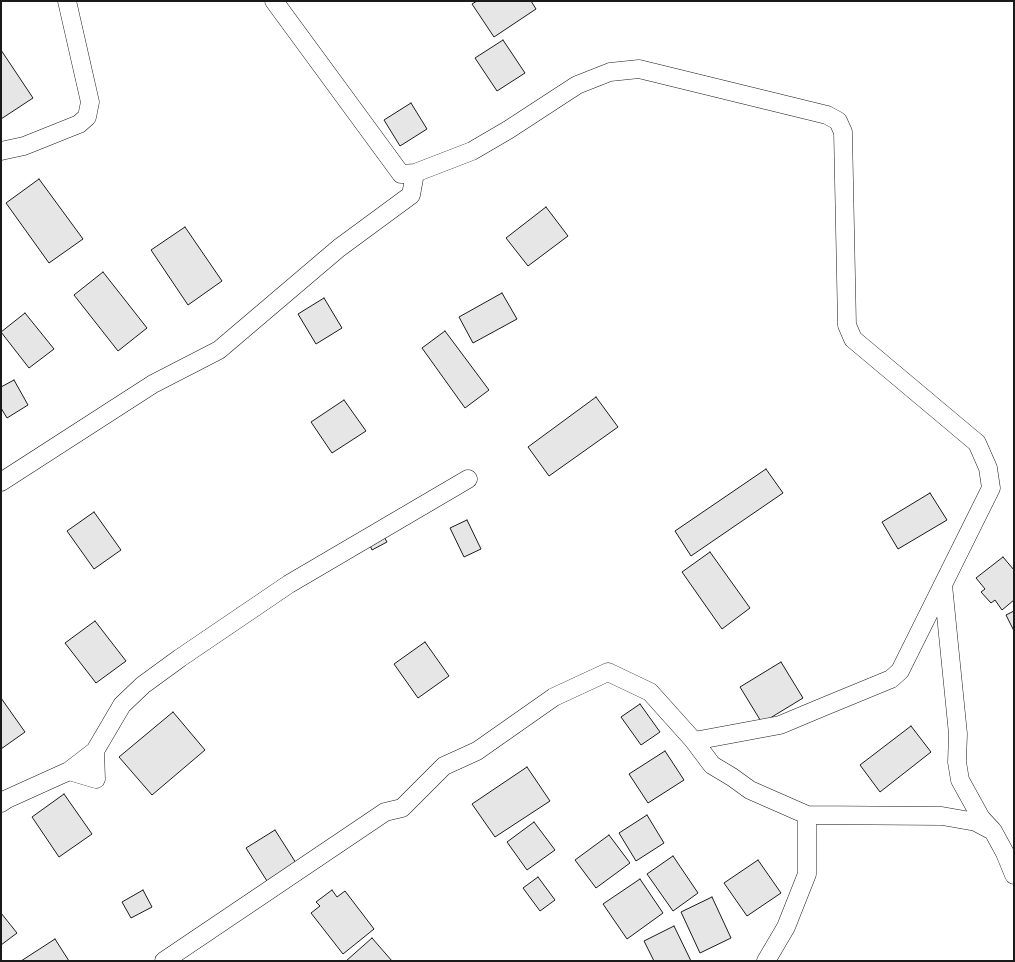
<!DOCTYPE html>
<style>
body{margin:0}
#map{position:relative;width:1015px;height:962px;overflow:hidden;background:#fff;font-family:"Roboto Serif",serif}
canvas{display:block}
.frame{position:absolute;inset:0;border:2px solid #1a1a1a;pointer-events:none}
</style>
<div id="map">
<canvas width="1015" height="962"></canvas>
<div class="frame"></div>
</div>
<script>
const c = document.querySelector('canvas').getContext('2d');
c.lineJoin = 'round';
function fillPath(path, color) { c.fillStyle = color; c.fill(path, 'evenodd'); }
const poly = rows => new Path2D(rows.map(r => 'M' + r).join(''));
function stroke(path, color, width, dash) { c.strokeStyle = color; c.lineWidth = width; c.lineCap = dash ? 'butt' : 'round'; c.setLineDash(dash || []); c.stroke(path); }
const building = poly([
 [477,1,531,1,536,9,494,37,472,4,477,1],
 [503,40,525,73,497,91,475,58,503,40],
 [1,50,33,98,1,119,1,50],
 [411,103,427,129,400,146,384,120,411,103],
 [39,179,83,239,49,263,6,203,39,179],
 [546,207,568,236,528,266,506,238,546,207],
 [185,227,222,281,188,305,151,250,185,227],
 [103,272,147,328,118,351,74,295,103,272],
 [502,293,517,319,473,343,459,317,502,293],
 [324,298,342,328,316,344,298,314,324,298],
 [25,313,54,349,29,368,1,332,25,313],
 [445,331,489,390,465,408,422,348,445,331],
 [14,380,28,405,7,418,1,408,1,387,14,380],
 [596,397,618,427,549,476,528,447,596,397],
 [344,400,366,431,332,453,311,422,344,400],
 [766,469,783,493,691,556,675,531,766,469],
 [930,493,947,520,898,549,882,522,930,493],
 [94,512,121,550,94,569,67,531,94,512],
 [467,520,481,549,464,557,450,528,467,520],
 [382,533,387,542,372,550,368,541,382,533],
 [710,552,750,608,722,629,682,572,710,552],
 [1003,557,1014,570,1014,600,1002,610,995,600,991,603,981,592,985,589,976,578,1003,557],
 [1014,611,1014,631,1006,615,1014,611],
 [95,621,126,661,96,683,65,643,95,621],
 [425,642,449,676,418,698,394,664,425,642],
 [781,662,803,698,762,723,740,687,781,662],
 [1,698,25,732,1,749,1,698],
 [640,704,660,732,641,745,621,717,640,704],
 [173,712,205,750,152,795,119,757,173,712],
 [911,726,931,752,880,792,860,765,911,726],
 [665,751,684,780,648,803,629,774,665,751],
 [527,767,550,801,495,837,472,804,527,767],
 [64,794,92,834,59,857,32,817,64,794],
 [647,815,664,843,636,861,619,833,647,815],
 [534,822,555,850,527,870,507,842,534,822],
 [275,830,296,863,267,881,246,848,275,830],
 [609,835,630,863,596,888,575,860,609,835],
 [673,856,698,893,673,911,647,874,673,856],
 [758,860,781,893,747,916,724,883,758,860],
 [538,877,555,900,540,911,523,888,538,877],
 [640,879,663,913,627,939,603,904,640,879],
 [143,890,152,907,131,918,122,902,143,890],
 [332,890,337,897,345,891,374,929,343,954,311,913,320,906,316,902,332,890],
 [712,897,731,938,700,953,681,912,712,897],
 [1,913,17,933,1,945,1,913],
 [674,926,691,961,654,961,644,941,674,926],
 [372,938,392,961,346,961,372,938],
 [55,939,69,961,21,961,55,939]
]);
const minor = poly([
 [274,1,401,174,415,173,472,151,508,130,577,85,610,72,639,69,827,115,838,121,843,132,847,325,853,339,977,443,988,468,991,488,900,671,891,679,823,707,780,725,694,741],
 [1,151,24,146,79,124,87,117,90,102,67,1],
 [1,482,153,384,219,350,339,248,411,195,415,173],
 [943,585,958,734,957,762,960,780,981,818,993,831],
 [69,771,96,779,95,751],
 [1,803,7,799,69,771,95,751,122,705,143,685,180,658,289,584,468,479],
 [807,815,942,816,976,822,993,831,1005,853,1014,875],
 [164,961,385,812,402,808,444,766,477,751,554,697,608,672,650,692,694,741,712,765,732,777,750,790,807,815,807,874,786,927,766,961]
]);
fillPath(building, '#e6e6e6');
stroke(building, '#1a1a1a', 1);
stroke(minor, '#1a1a1a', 19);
stroke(minor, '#fff', 18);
</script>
